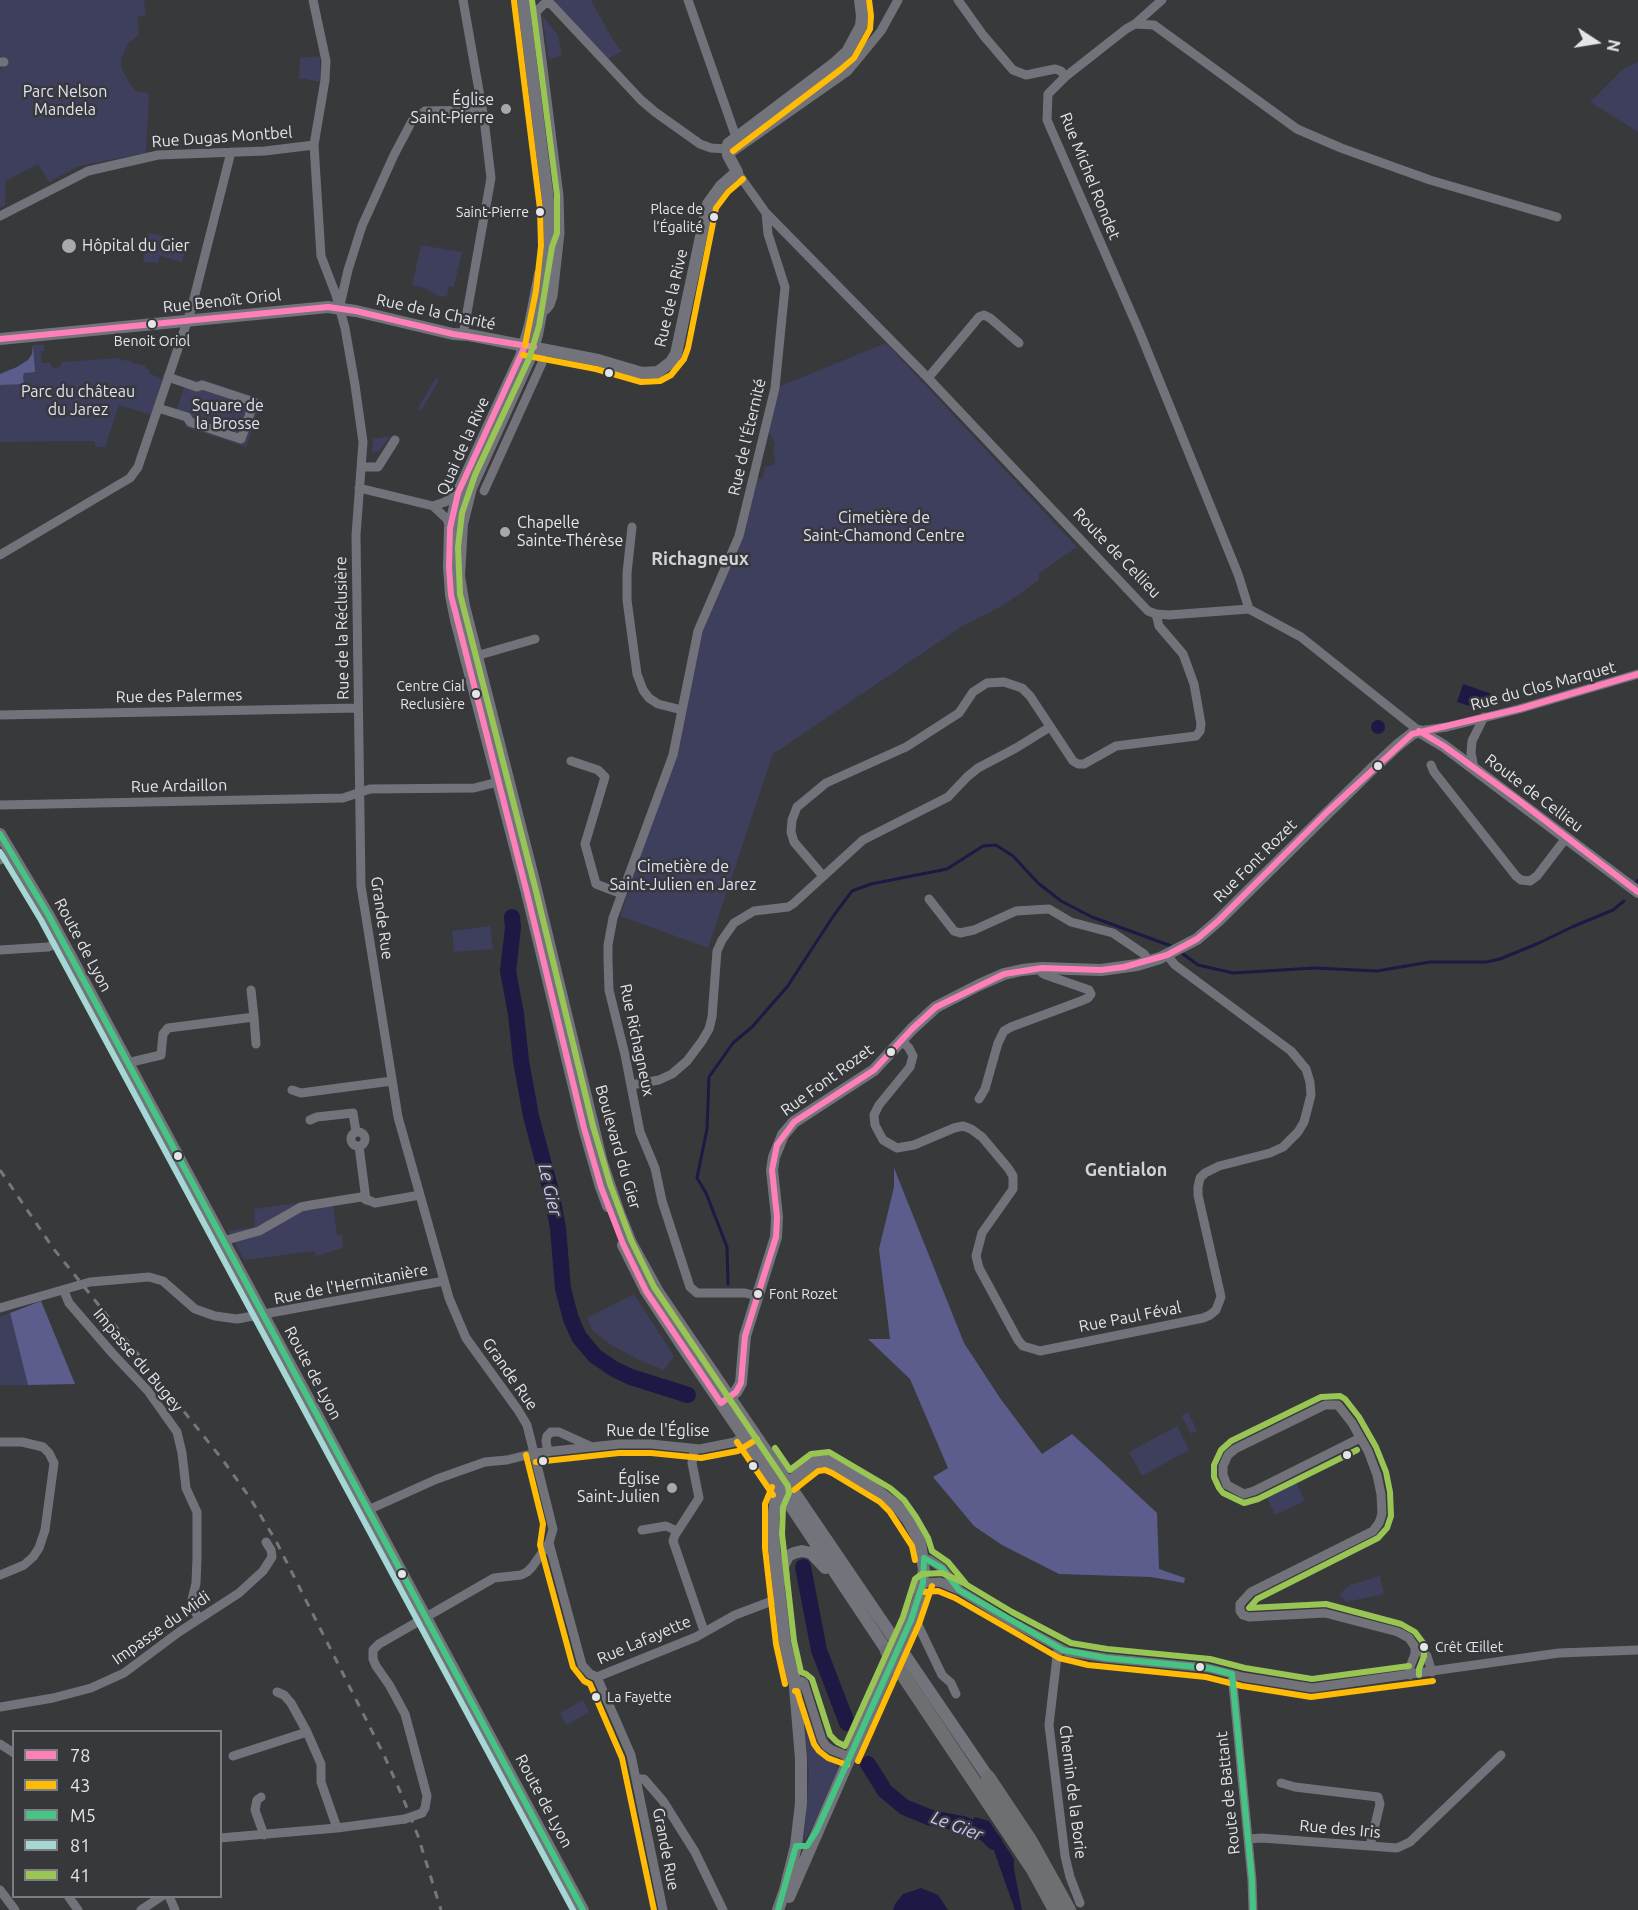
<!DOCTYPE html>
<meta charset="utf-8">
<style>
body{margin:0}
#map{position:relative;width:1638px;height:1910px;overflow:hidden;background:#38393a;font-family:Ubuntu,sans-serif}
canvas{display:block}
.legend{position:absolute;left:12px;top:1730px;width:210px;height:168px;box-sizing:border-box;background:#37383b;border:2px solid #7c7d80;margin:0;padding:8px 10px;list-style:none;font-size:18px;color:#e4e5e7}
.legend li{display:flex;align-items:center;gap:12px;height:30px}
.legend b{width:30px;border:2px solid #7c7d80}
.north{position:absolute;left:1566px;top:12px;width:60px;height:60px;-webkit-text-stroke:4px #37383b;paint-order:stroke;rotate:102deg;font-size:16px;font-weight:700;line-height:24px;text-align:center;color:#e4e5e7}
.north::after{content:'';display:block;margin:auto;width:21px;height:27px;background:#e4e5e7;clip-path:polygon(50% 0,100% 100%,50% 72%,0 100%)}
</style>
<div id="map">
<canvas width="1638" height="1910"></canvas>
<ul class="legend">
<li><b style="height:8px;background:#ff80b9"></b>78</li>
<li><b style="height:8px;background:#ffbb06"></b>43</li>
<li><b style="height:8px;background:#46c484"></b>M5</li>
<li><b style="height:8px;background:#a5d7d5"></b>81</li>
<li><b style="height:8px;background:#99c555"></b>41</li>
</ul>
<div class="north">N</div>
</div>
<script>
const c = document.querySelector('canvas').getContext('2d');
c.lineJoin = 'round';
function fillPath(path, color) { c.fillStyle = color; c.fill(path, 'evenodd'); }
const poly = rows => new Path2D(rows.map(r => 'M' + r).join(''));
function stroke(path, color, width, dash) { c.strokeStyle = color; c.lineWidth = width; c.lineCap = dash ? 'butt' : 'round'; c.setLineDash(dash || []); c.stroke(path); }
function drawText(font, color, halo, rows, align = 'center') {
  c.font = font + ' Ubuntu,sans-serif'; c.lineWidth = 5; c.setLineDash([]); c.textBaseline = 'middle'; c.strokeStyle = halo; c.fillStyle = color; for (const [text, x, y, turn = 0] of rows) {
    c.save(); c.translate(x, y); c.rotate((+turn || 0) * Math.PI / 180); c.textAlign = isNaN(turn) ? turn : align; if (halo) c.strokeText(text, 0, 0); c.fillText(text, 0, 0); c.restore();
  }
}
const green = poly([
 [0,0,144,0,146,15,138,17,139,34,127,45,121,60,122,69,130,84,136,91,149,93,146,153,79,166,49,182,38,164,6,181,5,205,0,208,0,70,2,66,0,54],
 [546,0,591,0,613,40,622,51,608,59],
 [542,15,558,35,562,55,549,60],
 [320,56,321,82,299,78,300,58],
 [1638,62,1638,132,1590,102,1622,70],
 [148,233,188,241,182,262,160,256,158,263,143,262],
 [421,245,462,252,454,287,449,286,447,296,440,297,425,288,412,285],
 [886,343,1077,547,1039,573,1039,580,1004,605,964,625,773,754,708,948,620,916,677,751,694,653,743,536,756,478,762,479,765,467,775,464,773,451,775,443,768,431,780,386],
 [33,345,44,345,45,351,41,351,42,363,50,363,53,368,59,367,62,362,120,358,122,360,132,361,132,363,146,366,145,368,149,369,149,373,162,379,151,415,119,405,105,447,96,447,94,441,0,442,0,374,17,367,28,360,32,354],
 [187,378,199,382,201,379,262,399,246,447,185,427,186,423,174,418],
 [436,378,439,380,422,410,418,408],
 [390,436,380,450,372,453,373,439],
 [490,926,493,949,454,952,452,931],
 [332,1198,337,1235,342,1235,343,1248,316,1256,314,1251,244,1260,228,1231,255,1227,254,1209],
 [634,1294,674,1356,664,1370,639,1360,611,1345,592,1330,587,1318],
 [10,1313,28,1385,0,1385,0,1316],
 [1188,1412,1197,1431,1191,1434,1181,1416],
 [1177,1426,1189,1450,1142,1476,1129,1452],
 [1296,1482,1305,1501,1275,1515,1266,1496],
 [1380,1576,1384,1594,1346,1602,1339,1594,1350,1585],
 [802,1697,819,1745,835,1760,838,1770,806,1840,804,1838,809,1775],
 [583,1700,589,1712,566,1725,560,1713]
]);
const forest = poly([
 [33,345,35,372,24,373,23,377,24,384,0,385,0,374,17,367,28,360,32,354],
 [894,1168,964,1343,1000,1398,1042,1454,1072,1434,1157,1513,1159,1569,1185,1578,1184,1583,1151,1577,1059,1574,1002,1545,974,1526,933,1477,948,1468,910,1379,868,1339,890,1339,879,1249,894,1187],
 [41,1301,75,1384,28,1385,10,1313]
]);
const water = poly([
 [1463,684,1495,695,1493,705,1473,707,1457,702],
 '1371 727a7 7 0 1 1 14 0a7 7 0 1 1-14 0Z',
 [975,1817,989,1821,1014,1859,1014,1869,1022,1910,1015,1910,992,1845,986,1837,969,1825],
 [921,1888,938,1895,948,1910,893,1910,895,1904,903,1894]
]);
const stream = poly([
 [1637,882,1638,880],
 [1179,951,1198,965,1233,973,1314,968,1377,971,1430,962,1486,962,1500,959,1539,943,1572,927,1613,910,1624,901],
 [728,1284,727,1247,706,1193,697,1178,707,1129,709,1077,733,1043,752,1027,787,987,834,915,852,891,871,884,947,869,983,846,996,845,1013,856,1038,883,1061,901,1092,917,1174,947]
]);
const river = poly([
 [512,917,513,928,508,971,516,1014,521,1061,531,1116,551,1191,558,1228,563,1289,571,1319,579,1337,595,1356,614,1369,631,1377,688,1395],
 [803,1567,819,1650,847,1723],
 [868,1764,885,1791,904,1807,931,1818,963,1824,986,1834,994,1842]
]);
const minor = poly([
 [313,0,326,61,325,80,314,145,321,256,336,295,345,328,355,385,363,442,356,535,361,886,398,1117,449,1298,466,1338,518,1410,527,1425,553,1529,549,1543,532,1567,527,1572,521,1575,494,1578,379,1644,373,1650,373,1659,376,1666,390,1686,405,1714,427,1796,425,1808,422,1813],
 [688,0,736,137],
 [958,0,983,35,1013,70,1026,75,1055,69,1061,71,1065,77],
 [523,1,536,12,559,196,560,233,553,296,550,305,546,310,543,310],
 [536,12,545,3,551,4,641,100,655,112,700,144,711,148,727,149],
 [1135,24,1162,0],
 [0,62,4,62],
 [728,155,848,71,881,31,898,0],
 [737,172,766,213,928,378,1148,611,1156,614,1169,615,1249,609,1301,637,1419,731,1447,727,1519,709,1638,674],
 [0,216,88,171,158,155,265,151,314,145],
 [340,305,348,270,362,226,394,155,412,121,425,111,482,110],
 [463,335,491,178,484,119,463,0],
 [928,378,979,317,984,315,990,318,1019,343],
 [158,408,187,417,190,422,241,439,254,402,202,385,197,387,168,377],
 [362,467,378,467,395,440],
 [359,488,433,506,447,519,450,528],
 [484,491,542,363,541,349],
 [433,506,445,502,458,493],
 [632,527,627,573,627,600,637,674,643,690,649,698,658,704,682,710],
 [0,555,130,478,138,467,191,310,231,152],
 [1249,609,1238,574,1140,333,1047,120,1048,94,1065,77,1126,29,1135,24,1154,25,1297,129,1341,148,1430,180,1557,217],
 [476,656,535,639],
 [0,715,358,708],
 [571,761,598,770,605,777,585,844,596,884,622,894],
 [1431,765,1434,772,1516,876,1521,880,1530,881,1537,876,1566,838],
 [1474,768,1471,753,1472,741,1484,717],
 [0,805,343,798,370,789,474,788,502,781],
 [0,860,11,853],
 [823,876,794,842,791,832,792,820,797,807,826,783,906,747,959,713,973,692,987,683,1004,682,1022,688,1030,696,1073,761,1078,764,1084,764,1116,746,1196,736,1200,731,1201,724,1194,684,1183,654,1159,626,1156,614],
 [929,899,954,931,960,933,974,930,1016,911,1049,909,1071,922,1113,933,1144,954,1149,961],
 [0,950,48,947,62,941],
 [251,990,254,1017],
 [902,1041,909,1048,913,1056,910,1067,879,1105,874,1115,875,1125,883,1140,897,1148,914,1145,954,1128,963,1126,971,1129,982,1137,1008,1168,1013,1176,1013,1189,982,1233,976,1256,979,1268,1018,1340,1023,1346,1040,1351,1203,1318,1210,1315,1216,1310,1221,1297,1198,1195,1198,1187,1200,1178,1205,1173,1219,1166,1270,1153,1283,1147,1298,1132,1304,1122,1311,1095,1310,1082,1306,1069,1291,1051,1175,965,1167,955],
 [127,1063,161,1055,163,1034,168,1028,254,1017,256,1044],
 [631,1085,659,1080,672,1074,687,1061,702,1041,709,1029,712,1017,717,951,722,940,734,923,754,911,788,907,793,904,863,840,948,797,967,777,978,768,1016,748,1050,727],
 [292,1090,301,1093,392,1081],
 [979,1099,985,1089,998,1043,1004,1031,1011,1027,1081,1001,1088,998,1091,994,1089,990,1046,975,1042,973,1042,968],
 [310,1120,317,1117,353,1113,356,1132],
 '351 1139a7 7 0 1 1 14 0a7 7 0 1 1-14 0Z',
 [359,1146,366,1200],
 [223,1241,259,1231,301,1207,311,1205,361,1197,375,1203,420,1195],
 [64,1291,69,1303,113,1354,148,1391,177,1432,182,1453,186,1488,197,1512,197,1558,196,1583,191,1604,199,1619],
 [757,1296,745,1293,697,1293,690,1287,662,1201,655,1168,640,1132,625,1055,609,990,608,960,608,945,613,918,673,755,698,631,739,536,775,388,785,287,768,234,766,213],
 [0,1308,90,1282,149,1277,163,1281,195,1309,215,1316,237,1319,444,1281],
 [1360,1438,1254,1491,1244,1494,1227,1485,1223,1475,1223,1466,1228,1455,1235,1449,1325,1405,1338,1405,1352,1423,1368,1451,1377,1475,1381,1494,1382,1514,1379,1523,1373,1531,1251,1592,1240,1604,1240,1611,1243,1615,1249,1617,1325,1613,1398,1632,1409,1638,1415,1647,1415,1654,1410,1667,1410,1675],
 [0,1442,22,1442,43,1447,49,1453,54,1463,45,1530,39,1548,33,1557,24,1565,0,1575],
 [694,1450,692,1463,699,1498,675,1535,673,1541,704,1631],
 [548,1452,546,1441,547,1436,551,1432,559,1432,590,1446],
 [368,1510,437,1479,485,1462,507,1460,535,1453,619,1444,651,1444,700,1449,735,1442,747,1434],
 [642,1530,666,1526,677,1531],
 [549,1543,582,1665,590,1674,597,1677,631,1755,663,1910],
 [924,1558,930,1560,942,1568,958,1588],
 [923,1583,940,1582,959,1590,1008,1620,1068,1652,1106,1658,1208,1668,1243,1677,1312,1688,1559,1653,1638,1650],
 [911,1620,918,1625,942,1675,951,1683,956,1694],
 [1058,1648,1049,1725,1065,1856,1070,1877,1080,1903],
 [1415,1652,1422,1652,1427,1656,1432,1672],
 [1232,1674,1252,1880,1253,1910],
 [597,1677,696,1637,735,1615,780,1598],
 [794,1682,801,1681,804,1683,822,1740,826,1746,832,1750,850,1757],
 [277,1692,284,1695,291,1703,307,1732,321,1764,321,1782,337,1828],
 [0,1707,53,1698,91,1688,124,1673,179,1632,239,1593,263,1571,272,1557,271,1550,266,1542],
 [0,1744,14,1753],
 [233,1756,307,1732],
 [636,1779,644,1779,663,1801,695,1852,723,1910],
 [1281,1783,1295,1787,1378,1797,1380,1804,1370,1846],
 [261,1797,257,1800,255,1810,264,1835],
 [220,1838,337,1828,405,1819],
 [1248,1839,1262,1838,1397,1848,1410,1842,1501,1755],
 [0,1890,15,1910],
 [68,1896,78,1910],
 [169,1896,175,1910],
 [141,1910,162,1896]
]);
const major = poly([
 [523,0,549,208,550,246,545,292,537,335,529,360,471,488,462,524,459,576,464,606,532,873,602,1163,619,1213,631,1243,658,1292,988,1777],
 [540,274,530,325,521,356,458,493,450,528,449,567,451,595,456,620,527,893,584,1128,601,1187,608,1206],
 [0,339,328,307,356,311,453,334,469,335,598,360,642,373,658,372,671,362,676,354,708,204,721,186,737,172,728,155,728,144,835,63,847,52,861,26,862,16,860,0],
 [0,834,49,916,583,1910],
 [623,1245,646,1291,682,1346,780,1490,887,1651],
 [724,1401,736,1392,741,1383,745,1336,776,1237,777,1217,772,1170,774,1157,783,1135,794,1122,874,1070,912,1029,936,1007,979,985,1004,974,1022,970,1042,968,1101,970,1137,965,1160,958,1197,939,1218,921,1371,770,1398,745,1412,734,1419,731,1444,746,1638,892],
 [784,1580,783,1566,788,1556,794,1553,802,1551,811,1553,825,1568],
 [794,1682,785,1643,774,1547,773,1519,776,1498,780,1490,815,1462,827,1461,871,1486,897,1506,909,1522,920,1542,924,1570,919,1598,910,1623],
 [789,1897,886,1675],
 [778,1910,785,1890,796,1846,801,1803,801,1759,794,1675]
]);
const highway = poly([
 [887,1651,1032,1868,1055,1910],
 [988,1777,1030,1840,1069,1910]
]);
const rail = poly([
 [0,1170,53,1248,222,1459,250,1498,276,1541,384,1755,403,1798,418,1836,441,1910]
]);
const minorBridge = poly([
 [405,1819,422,1813]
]);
const majorBridge = poly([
 [886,1675,910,1623]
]);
const bus1 = poly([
 [0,339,328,307,356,311,453,334,534,347],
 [525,346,458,493,450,528,449,567,451,595,527,893,584,1128,601,1187,623,1244,646,1291,721,1403],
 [1419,731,1444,746,1517,799,1638,892],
 [721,1403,736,1392,741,1383,745,1336,776,1237,777,1217,772,1170,777,1145,794,1122,874,1070,912,1029,936,1007,1004,974,1042,968,1101,970,1124,967,1167,955,1197,939,1218,921,1328,811,1412,734,1519,709,1638,674]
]);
const bus2 = poly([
 [514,1,540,209,541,246,536,291,525,345],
 [733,151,840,70,854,58,870,29,871,16,869,0],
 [523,355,596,369,641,382,660,381,671,375,684,359,688,348,716,208,728,192,743,179],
 [737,1442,773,1495],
 [526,1455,543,1524,540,1545,573,1667,584,1681,590,1684,622,1758,654,1910],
 [536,1462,619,1453,651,1453,701,1458,738,1451,757,1439],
 [772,1487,765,1504,765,1548,776,1644,785,1684],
 [794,1490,818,1471,825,1470,832,1473,880,1502,890,1512,912,1546,915,1560],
 [924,1592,938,1591,955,1598,1059,1658,1088,1665,1206,1677,1242,1686,1311,1697,1433,1681],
 [795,1691,797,1691,814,1744,819,1751,828,1758,847,1765],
 [858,1761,919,1624,932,1586]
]);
const bus3 = poly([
 [0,834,49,916,583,1910],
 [924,1558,942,1568,959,1590,1063,1650,1106,1658,1208,1668,1232,1674],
 [1232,1674,1252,1880,1253,1910],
 [796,1846,807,1846,817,1830,911,1620,923,1583,924,1558],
 [778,1910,796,1846]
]);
const bus4 = poly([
 [0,852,41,920,573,1910]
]);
const bus5 = poly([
 [532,0,557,195,557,233,552,247,539,326,529,359,475,475,462,513,458,547,460,594,536,891,593,1126,610,1184,631,1240,654,1287,788,1486,789,1493,783,1507,782,1534,794,1641,801,1672,806,1674,812,1679,830,1735,837,1742,845,1746,903,1617,915,1579,922,1574,942,1573,962,1582,1012,1612,1071,1643,1107,1649,1210,1659,1245,1668,1312,1679,1409,1666],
 [775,1448,790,1470,811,1454,829,1452,890,1488,904,1500,916,1517,928,1538,932,1551,948,1562,966,1584],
 [1357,1450,1258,1499,1244,1503,1223,1493,1219,1488,1214,1477,1214,1465,1221,1450,1231,1441,1321,1397,1340,1396,1345,1399,1359,1417,1376,1447,1386,1472,1390,1492,1391,1516,1387,1528,1378,1538,1257,1599,1249,1608,1326,1604,1401,1624,1415,1632,1424,1644,1424,1656,1419,1669,1419,1675]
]);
const markers = [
 [506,109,6,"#a8a9aa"],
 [540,212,5,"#e4e5e7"],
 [714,217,5,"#e4e5e7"],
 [69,246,8,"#a8a9aa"],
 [152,324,5,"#e4e5e7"],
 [609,373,5,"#e4e5e7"],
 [505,532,6,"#a8a9aa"],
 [476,694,5,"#e4e5e7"],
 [1378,766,5,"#e4e5e7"],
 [891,1052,5,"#e4e5e7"],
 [178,1156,5,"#e4e5e7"],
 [758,1294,5,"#e4e5e7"],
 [1347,1455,5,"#e4e5e7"],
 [543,1461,5,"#e4e5e7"],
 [753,1466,5,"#e4e5e7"],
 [672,1488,6,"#a8a9aa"],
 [402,1574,5,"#e4e5e7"],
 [1424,1647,5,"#e4e5e7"],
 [1200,1667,5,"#e4e5e7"],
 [596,1697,5,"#e4e5e7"]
];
const busNames = [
 ["Place de",703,209],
 ["l’Égalité",703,227],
 ["Saint-Pierre",529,212],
 ["Benoit Oriol",152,341,"center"],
 ["Centre Cial",465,686],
 ["Reclusière",465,704],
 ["Font Rozet",769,1294,"left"],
 ["Crêt Œillet",1435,1647,"left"],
 ["La Fayette",607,1697,"left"]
];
const parkNames = [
 ["Parc Nelson",65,92],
 ["Mandela",65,110],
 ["Parc du château",78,392],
 ["du Jarez",78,410],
 ["Square de",228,406],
 ["la Brosse",228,424],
 ["Cimetière de",884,518],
 ["Saint-Chamond Centre",884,536],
 ["Cimetière de",683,867],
 ["Saint-Julien en Jarez",683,885]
];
const poiNames = [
 ["Église",494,100],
 ["Saint-Pierre",494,118],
 ["Hôpital du Gier",82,246,"left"],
 ["Chapelle",517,523,"left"],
 ["Sainte-Thérèse",517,541,"left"],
 ["Église",660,1479],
 ["Saint-Julien",660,1497]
];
const streetNames = [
 ["Rue Dugas Montbel",222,137,-4],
 ["Rue Michel Rondet",1090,176,68],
 ["Rue de la Rive",671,298,-77],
 ["Rue Benoît Oriol",222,301,-6],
 ["Rue de la Charité",436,312,12],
 ["Rue de l'Éternité",747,437,-77],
 ["Quai de la Rive",463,446,-66],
 ["Route de Cellieu",1117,553,46],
 ["Rue de la Réclusière",342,628,-91],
 ["Rue du Clos Marquet",1543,686,-15],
 ["Rue des Palermes",179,696,-1],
 ["Rue Ardaillon",179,786,-1],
 ["Route de Cellieu",1534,793,37],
 ["Rue Font Rozet",1255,861,-45],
 ["Grande Rue",382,918,82],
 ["Route de Lyon",83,945,62],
 ["Rue Richagneux",637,1040,78],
 ["Rue Font Rozet",827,1080,-36],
 ["Boulevard du Gier",618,1147,74],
 ["Rue de l'Hermitanière",351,1284,-11],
 ["Rue Paul Féval",1130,1317,-11],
 ["Impasse du Bugey",138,1360,50],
 ["Route de Lyon",313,1373,62],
 ["Grande Rue",510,1374,55],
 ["Rue de l'Église",658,1431],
 ["Impasse du Midi",161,1628,-35],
 ["Rue Lafayette",644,1640,-23],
 ["Chemin de la Borie",1073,1792,83],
 ["Route de Battant",1228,1793,-96],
 ["Route de Lyon",544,1801,62],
 ["Rue des Iris",1340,1829,5],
 ["Grande Rue",666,1849,79]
];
const neighbourhoodNames = [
 ["Richagneux",700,559],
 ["Gentialon",1126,1170]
];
const waterNames = [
 ["Le Gier",550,1190,77],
 ["Le Gier",957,1826,21]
];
fillPath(green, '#3e3e5d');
fillPath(forest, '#5c5d8c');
fillPath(water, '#1e1944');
stroke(stream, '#1e1944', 3);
stroke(river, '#1e1944', 16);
stroke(minor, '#72737a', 9);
stroke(major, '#73747b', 12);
stroke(highway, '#6e6f71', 14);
stroke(rail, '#77777b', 3, [8, 8]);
stroke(minorBridge, '#72737a', 9);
stroke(majorBridge, '#73747b', 12);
stroke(bus1, '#ff80b9', 6);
stroke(bus2, '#ffbb06', 6);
stroke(bus3, '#46c484', 6);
stroke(bus4, '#a5d7d5', 6);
stroke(bus5, '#99c555', 6);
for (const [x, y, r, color] of markers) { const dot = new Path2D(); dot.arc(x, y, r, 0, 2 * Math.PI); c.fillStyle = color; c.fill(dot); stroke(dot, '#37383b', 2); }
drawText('14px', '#e4e5e7', '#37383b', busNames, 'right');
drawText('16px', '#e0e1f2', '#37383b', parkNames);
drawText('16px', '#e4e5e7', '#37383b', poiNames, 'right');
drawText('16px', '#e4e5e7', '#37383b', streetNames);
drawText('bold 18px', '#d2d3d6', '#37383b', neighbourhoodNames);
drawText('italic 18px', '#c7c9fb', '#37383b', waterNames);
</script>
